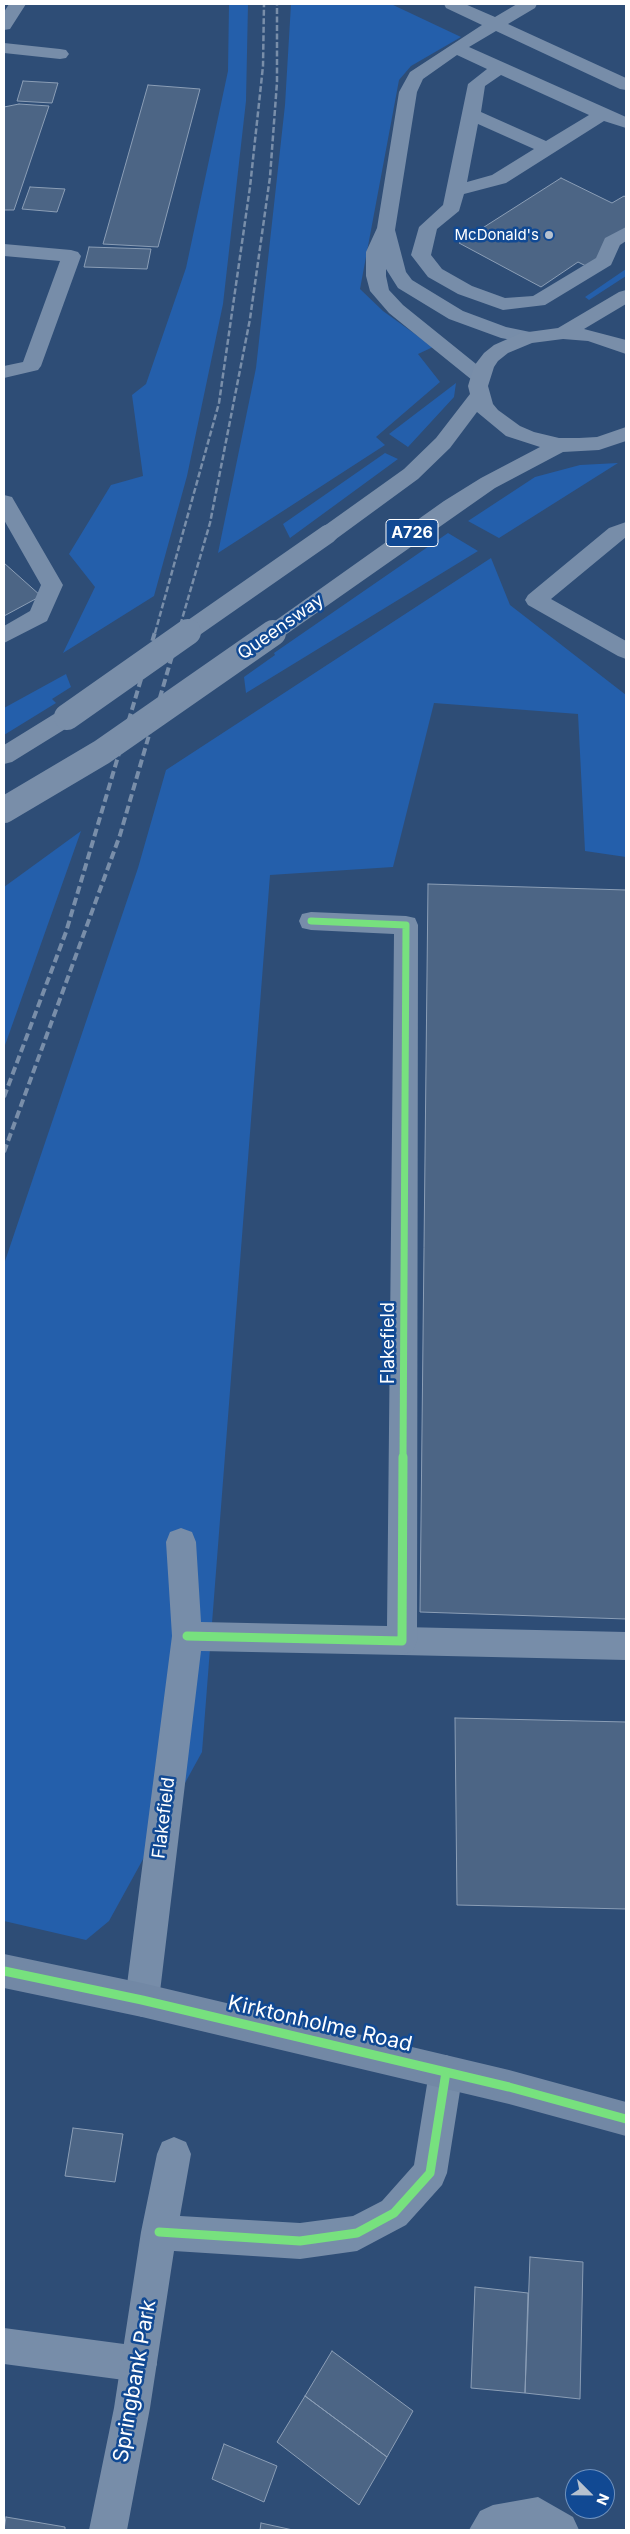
<!DOCTYPE html>
<style>
body{margin:0}
#map{position:relative;width:630px;height:2534px;overflow:hidden;background:#2e4d76;font-family:Inter,sans-serif}
canvas{display:block}
.frame{position:absolute;inset:0;border:5px solid #fff;pointer-events:none}
.north{position:absolute;left:565px;top:2469px;width:50px;height:50px;box-sizing:border-box;background:#114993;border:1px solid #7092be;border-radius:50%;rotate:113deg;font-size:14px;font-weight:700;line-height:20px;text-align:center;color:#fff}
.north::after{content:'';display:block;margin:auto;width:18px;height:22px;background:#b6c1cf;clip-path:polygon(50% 0,100% 100%,50% 72%,0 100%)}
</style>
<div id="map">
<canvas width="630" height="2534"></canvas>
<div class="frame"></div>
<div class="north">N</div>
</div>
<script>
const c = document.querySelector('canvas').getContext('2d');
c.lineJoin = 'round';
function fillPath(path, color) { c.fillStyle = color; c.fill(path, 'evenodd'); }
const poly = rows => new Path2D(rows.map(r => 'M' + r).join(''));
function stroke(path, color, width, dash) { c.strokeStyle = color; c.lineWidth = width; c.lineCap = dash ? 'butt' : 'round'; c.setLineDash(dash || []); c.stroke(path); }
function drawText(font, color, halo, rows, align = 'center') {
  c.font = font + ' Inter,sans-serif'; c.lineWidth = 5; c.setLineDash([]); c.textBaseline = 'middle'; c.strokeStyle = halo; c.fillStyle = color; for (const [text, x, y, turn = 0] of rows) {
    c.save(); c.translate(x, y); c.rotate((+turn || 0) * Math.PI / 180); c.textAlign = isNaN(turn) ? turn : align; if (halo) c.strokeText(text, 0, 0); c.fillText(text, 0, 0); c.restore();
  }
}
const green = poly([
 [229,4,248,4,246,101,223,304,187,476,154,596,63,653,95,587,69,554,111,485,143,476,132,395,146,384,186,268,228,71],
 [291,4,391,4,461,37,411,66,399,80,360,289,383,311,433,347,418,354,440,382,376,437,385,445,218,553,256,368,285,105],
 [626,269,626,276,589,300,585,297],
 [456,383,454,397,408,447,389,434],
 [385,453,398,459,290,538,283,524],
 [618,463,499,538,468,521,535,477,580,465],
 [448,533,478,551,246,693,244,677,275,655,274,653],
 [491,558,510,605,626,695,626,857,585,851,578,714,434,703,393,867,270,875,202,1752,109,1921,86,1940,4,1921,4,1264,138,868,166,770],
 [66,674,71,687,52,699,56,703,4,735,4,708],
 [81,831,4,1048,4,887]
]);
const building = poly([
 [23,81,58,83,52,103,17,101,23,81],
 [148,85,200,89,158,247,103,244,148,85],
 [19,104,49,106,14,210,4,210,4,107,19,104],
 [561,178,612,203,624,196,626,197,626,239,586,266,578,262,541,287,459,243,561,178],
 [30,187,65,189,57,212,22,209,30,187],
 [89,247,151,249,147,269,84,267,89,247],
 [4,563,41,596,4,616,4,563],
 [428,884,626,890,626,1619,420,1612,428,884],
 [455,1718,626,1722,626,1909,457,1905,455,1718],
 [73,2128,123,2134,115,2182,65,2176,73,2128],
 [530,2257,583,2262,580,2399,525,2393,530,2257],
 [475,2287,528,2293,525,2393,471,2388,475,2287],
 [332,2351,413,2411,387,2457,305,2396,332,2351],
 [305,2396,387,2457,359,2505,277,2442,305,2396],
 [224,2444,277,2466,264,2502,212,2479,224,2444],
 [6,2517,65,2527,65,2530,4,2530,6,2517],
 [261,2523,293,2530,260,2530,261,2523]
]);
const lane = poly([
 [444,4,465,4,495,17,517,4,537,4,535,8,508,24,626,78,626,90,620,89,496,31,469,47,626,117,626,128,604,121,506,183,464,194,459,211,437,229,431,255,442,269,472,286,505,298,533,296,596,258,605,238,626,227,626,241,620,245,611,265,545,305,503,310,458,294,428,277,411,255,419,227,443,205,468,84,487,69,457,55,423,79,417,92,395,230,406,272,412,280,463,311,506,327,535,333,538,337,535,341,528,343,501,338,449,319,398,288,386,269,386,276,389,290,403,305,486,372,489,376,486,380,479,382,472,380,389,313,370,291,366,276,366,252,377,228,399,92,410,72,482,25,446,8,444,4],
 [501,75,589,115,546,141,481,112,485,86,501,75],
 [478,124,534,149,492,175,467,182,478,124],
 [4,244,71,250,78,252,81,256,41,366,38,370,4,378,4,366,23,362,60,261,4,256,4,244],
 [4,495,12,497,63,585,47,621,4,643,4,626,30,611,41,585,4,520,4,495],
 [626,522,626,537,551,599,626,641,626,659,618,656,528,605,525,600,528,595,609,528,626,522],
 [402,1627,626,1632,626,1660,402,1655,391,1651,387,1641,391,1631,402,1627],
 [4,2328,139,2346,152,2351,157,2364,152,2377,139,2382,4,2364,4,2328]
]);
const street = poly([
 [9,4,26,4,10,29,4,30,4,12,9,4],
 [4,43,60,49,66,50,69,54,66,58,60,59,4,53,4,43],
 [311,912,406,916,415,918,418,925,417,1641,413,1651,402,1655,201,1651,159,2000,154,2012,142,2017,130,2012,125,2000,172,1636,166,1542,170,1532,181,1528,192,1532,196,1542,201,1622,387,1626,394,934,311,930,302,928,299,921,302,914,311,912],
 [446,2055,458,2060,463,2072,447,2173,442,2185,406,2225,357,2251,300,2259,174,2251,150,2408,127,2530,89,2530,114,2408,141,2232,157,2154,162,2142,174,2137,186,2142,191,2154,180,2216,300,2223,353,2216,382,2201,414,2165,429,2072,434,2060,446,2055],
 [538,2497,573,2517,579,2530,469,2530,480,2511,493,2505,538,2497]
]);
const secondary = poly([
 [4,1954,142,1983,509,2070,626,2102,626,2136,509,2104,142,2017,4,1988,4,1954]
]);
const highway = poly([
 [626,290,626,304,584,329,626,340,626,354,588,341,563,339,532,343,508,353,498,361,494,367,488,386,493,404,498,410,520,426,534,432,559,438,579,438,597,437,626,427,626,441,599,450,563,452,495,488,281,638,273,641,265,638,262,633,265,628,444,501,481,478,540,447,506,436,477,412,450,448,418,479,336,539,328,541,320,539,317,534,320,529,404,469,436,438,470,394,468,386,474,366,484,353,494,345,521,333,558,328,619,292,626,290],
 [67,709,75,711,78,717,75,723,12,762,4,764,4,745,59,711,67,709]
]);
const railFar1 = poly([
 [155,633,219,403,250,187,263,66,264,4],
 [178,633,210,523,250,319,270,177,277,82,277,4]
]);
const rail = poly([
 [4,1097,66,932,155,632],
 [4,1152,120,835,179,632]
]);
const highwayBridgeFar1 = poly([
 [186,633,328,534]
]);
const highwayBridge = poly([
 [67,717,188,632],
 [4,810,102,752,273,633]
]);
const cyclewayFar1 = poly([
 [311,921,406,925,403,1459]
]);
const cycleway = poly([
 [187,1636,402,1641,403,1457],
 [4,1971,142,2000,509,2087,626,2119],
 [159,2232,300,2241,357,2233,394,2213,430,2173,446,2072]
]);
const markers = [
 [549,235,5,"#b6c1cf"]
];
const farPoinames = [
 ["McDonald's",539,235]
];
const shields = [
 [412,533,52]
];
const shieldNames = [
 ["A726",412,533]
];
const streetNames = [
 ["Queensway",281,627,-35],
 ["Flakefield",389,1343,-90],
 ["Flakefield",164,1818,-83]
];
const nearStreetnames = [
 ["Kirktonholme Road",320,2024,13],
 ["Springbank Park",135,2381,-80]
];
fillPath(green, '#245fab');
fillPath(building, '#4c6585');
stroke(building, '#8b9eb6', 1);
fillPath(lane, '#778da9');
fillPath(street, '#778da9');
fillPath(secondary, '#7288a5');
fillPath(highway, '#798ea9');
stroke(railFar1, '#798ea9', 2.5, [6, 2.5]);
stroke(rail, '#798ea9', 4, [8, 4]);
stroke(highwayBridgeFar1, '#798ea9', 19);
stroke(highwayBridge, '#798ea9', 26);
stroke(cyclewayFar1, '#77e17e', 7);
stroke(cycleway, '#77e17e', 9);
for (const [x, y, r, color] of markers) { const dot = new Path2D(); dot.arc(x, y, r, 0, 2 * Math.PI); c.fillStyle = color; c.fill(dot); stroke(dot, '#114993', 2); }
drawText('15px', '#fff', '#114993', farPoinames, 'right');
for (const [x, y, w] of shields) { const box = new Path2D(); box.roundRect(x - w / 2, y - 13.5, w, 27, 4); c.fillStyle = '#114993'; c.fill(box); stroke(box, '#fff', 1); }
drawText('bold 16px', '#fff', null, shieldNames);
drawText('18px', '#fff', '#114993', streetNames);
drawText('21px', '#fff', '#114993', nearStreetnames);
</script>
